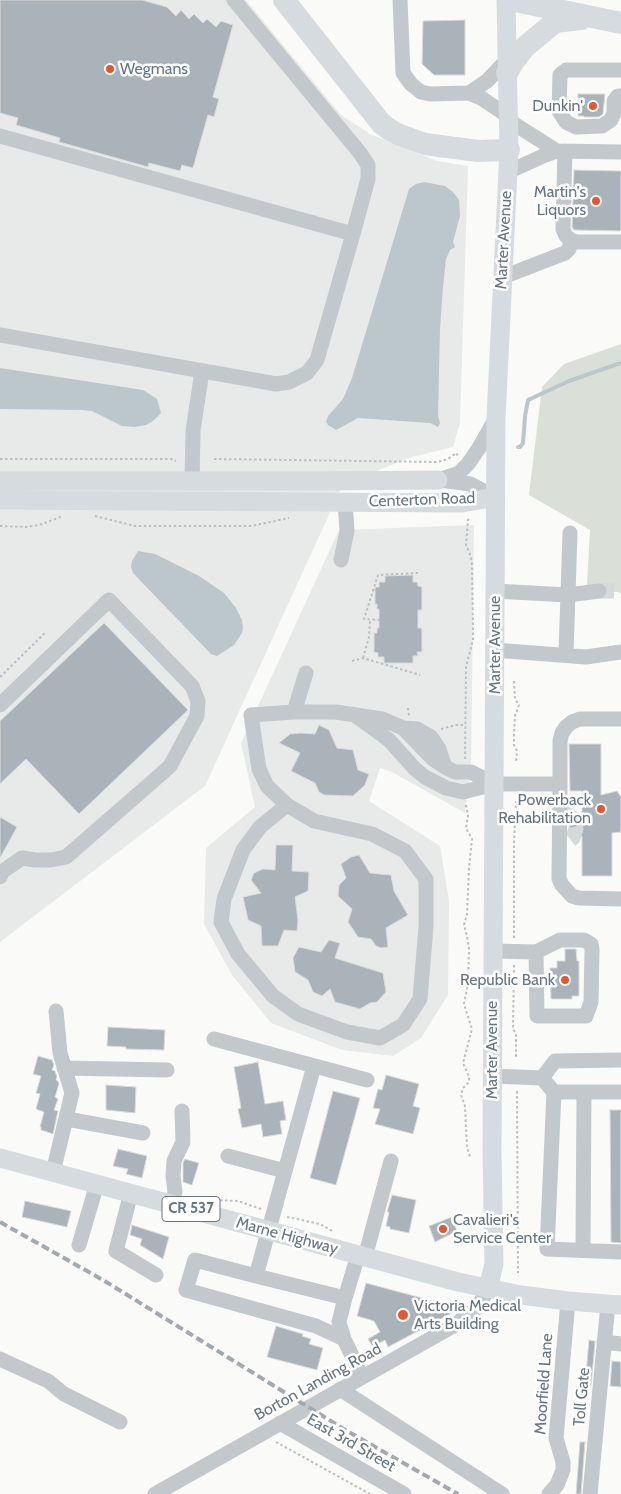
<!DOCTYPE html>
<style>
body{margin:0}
canvas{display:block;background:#fafaf8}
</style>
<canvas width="621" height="1494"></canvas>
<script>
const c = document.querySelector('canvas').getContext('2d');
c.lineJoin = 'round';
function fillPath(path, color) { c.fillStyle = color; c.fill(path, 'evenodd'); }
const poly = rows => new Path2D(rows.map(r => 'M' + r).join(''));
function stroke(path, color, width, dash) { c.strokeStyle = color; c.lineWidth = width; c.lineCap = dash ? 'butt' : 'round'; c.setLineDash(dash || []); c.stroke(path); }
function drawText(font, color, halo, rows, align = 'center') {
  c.font = font + ' Cabin,sans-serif'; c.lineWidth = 5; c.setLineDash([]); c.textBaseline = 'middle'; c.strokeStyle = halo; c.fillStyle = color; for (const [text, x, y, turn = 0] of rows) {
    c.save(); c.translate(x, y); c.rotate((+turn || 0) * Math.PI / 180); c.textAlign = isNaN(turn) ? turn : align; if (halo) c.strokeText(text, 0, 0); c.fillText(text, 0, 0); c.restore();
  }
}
const built = poly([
 [0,0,246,0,341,115,370,134,437,161,468,166,460,423,453,447,412,457,343,484,205,786,0,942],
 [474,525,471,772,465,813,392,772,380,768,369,801,440,846,449,901,448,995,421,1038,393,1056,342,1050,271,1023,232,975,204,924,206,848,255,807,241,743,339,530]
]);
const green = poly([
 [621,344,621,593,587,586,590,530,529,495,542,387,564,364]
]);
const water = poly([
 [424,182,445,186,453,192,459,200,460,216,453,242,455,247,450,250,446,259,443,287,440,329,438,416,440,423,438,427,430,423,358,418,336,430,328,425,326,422,328,416,343,399,352,378,409,189,416,184],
 [0,368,143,390,157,399,161,413,153,421,146,425,135,427,122,426,92,411,83,410,0,409],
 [138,551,155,554,199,576,224,593,236,608,242,620,243,628,242,633,234,645,217,656,211,654,133,573,131,567,132,561]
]);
const stream = poly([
 [518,447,520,447,523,443,525,416,528,400,569,381,621,363]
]);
const building = poly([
 [0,0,142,0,167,7,176,16,181,10,189,19,194,14,203,23,207,19,216,27,221,21,233,25,213,97,219,99,214,117,208,115,193,168,182,165,180,171,149,163,148,167,59,142,60,138,16,125,18,118,0,113,0,0],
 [465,20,465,75,434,75,422,64,423,21,465,20],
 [578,94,605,94,603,114,599,117,584,117,584,116,578,116,578,94],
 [574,170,621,171,621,231,574,230,572,227,574,170],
 [413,575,413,582,417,582,418,586,422,587,422,610,418,610,418,628,422,628,422,652,417,652,418,656,413,656,413,663,384,663,384,657,378,657,378,653,374,652,374,633,377,633,377,628,379,628,379,609,377,609,377,604,375,604,375,587,379,587,379,582,385,582,385,576,413,575],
 [104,623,188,710,79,814,26,759,0,784,0,721,104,623],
 [319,725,329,730,337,748,353,750,358,770,369,774,365,785,353,796,324,795,319,792,315,783,291,771,300,753,279,743,290,734,300,733,315,734,319,725],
 [569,744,601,744,601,795,617,791,621,797,621,832,612,833,612,876,582,876,582,836,569,836,569,822,582,822,582,791,570,791,569,744],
 [0,817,17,827,0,858,0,817],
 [276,845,293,845,292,871,309,872,308,891,295,897,298,920,297,931,284,930,278,946,262,946,261,926,248,920,243,897,261,893,251,880,254,873,263,869,275,870,276,845],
 [359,855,370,873,391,875,394,891,408,915,386,928,388,947,381,948,376,946,371,939,358,937,348,922,352,909,338,896,339,885,346,878,341,864,351,857,359,855],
 [329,940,340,943,335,958,383,973,386,992,377,1002,370,1003,360,1009,335,1002,330,989,322,996,313,992,308,980,295,972,293,958,299,947,321,952,329,940],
 [565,949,576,949,577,961,579,961,579,996,572,996,572,999,551,999,550,968,557,968,557,961,565,961,565,949],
 [108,1027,165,1030,164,1050,126,1049,126,1047,107,1046,108,1027],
 [38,1056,52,1060,54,1065,52,1070,55,1071,57,1077,56,1080,58,1081,59,1084,55,1097,58,1099,54,1110,58,1111,53,1134,41,1130,41,1127,40,1127,44,1112,36,1109,40,1094,36,1093,41,1076,33,1074,38,1056],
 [258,1062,265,1104,283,1101,286,1120,280,1121,282,1134,263,1137,261,1124,242,1128,238,1109,241,1108,234,1067,258,1062],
 [386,1075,419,1084,413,1106,420,1108,413,1134,375,1124,380,1109,373,1108,378,1089,382,1090,386,1075],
 [106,1085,136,1087,135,1113,106,1110,106,1085],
 [333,1091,360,1098,336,1185,310,1178,333,1091],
 [610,1110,621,1110,621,1243,611,1242,610,1110],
 [118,1149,147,1156,142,1178,126,1174,128,1169,113,1166,118,1149],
 [185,1159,199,1163,192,1185,183,1182,183,1163,185,1159],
 [392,1195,416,1200,409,1233,390,1229,390,1227,386,1226,389,1212,387,1212,392,1195],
 [25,1201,71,1211,67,1227,22,1217,25,1201],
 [452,1217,457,1231,435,1242,429,1226,452,1217],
 [132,1225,169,1237,163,1259,140,1245,142,1239,130,1235,132,1225],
 [366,1283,448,1305,452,1313,388,1347,385,1340,373,1347,368,1339,380,1332,374,1321,357,1316,366,1283],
 [276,1326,303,1334,302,1336,311,1339,309,1344,323,1348,317,1370,267,1357,276,1326],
 [589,1340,595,1341,595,1343,591,1386,585,1386,589,1340],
 [612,1361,621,1362,621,1387,610,1386,612,1361],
 [580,1442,585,1442,581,1494,576,1494,580,1442]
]);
const minorTunnel = poly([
 [599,591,621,591],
 [560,812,569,815,573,819,576,829,573,838,565,844,560,845]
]);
const path = poly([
 [0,459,171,459,176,461],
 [214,459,437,462,448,459,456,453,458,456],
 [95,516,135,526,252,526,289,518],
 [0,526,26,527,39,525,63,516],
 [380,620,364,619,378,575,418,573],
 [363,658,369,637,370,621],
 [352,661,363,658,420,675],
 [0,677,46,632],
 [514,681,515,699,519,705,515,716,514,735,514,745,517,751,516,762],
 [408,708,409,716],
 [441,729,456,725,465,725],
 [465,759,466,667,473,640,473,628,472,565,471,557,466,545,468,520,470,517],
 [466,805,468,816,466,828,472,839,469,868,467,914,464,925,467,936,469,949,468,984,464,1004,472,1029,463,1063,469,1077,469,1082,463,1088,461,1095,465,1106,467,1147,470,1157],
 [514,938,514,843,516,801],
 [514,965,513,1029,516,1034,516,1057],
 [517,1091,518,1273],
 [215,1200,238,1201,261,1209],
 [287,1217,320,1224,334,1232],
 [276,1442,370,1494]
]);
const minor = poly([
 [234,0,360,153,368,165,368,179,353,234],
 [400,0,403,73,411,84,421,92,430,94,469,93,481,98,508,116],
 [621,70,566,70,560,75,559,111,566,122,576,127,602,126,611,120,614,113,614,101,618,96,621,96],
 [469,93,487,81,507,60],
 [508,120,557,151],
 [0,136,353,234,317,360,307,373,289,382,276,384,265,382,0,335],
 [565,151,563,229,566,236,571,240,577,242,621,242],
 [508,172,543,156,557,151,621,152],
 [503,277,565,253,569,249,571,240],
 [438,480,459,473,468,464,479,448,496,418],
 [440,480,470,484,495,497],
 [192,481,193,431,202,371],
 [341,560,347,531,345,502],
 [495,591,568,595,599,591],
 [494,650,586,657,621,652],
 [566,654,570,533],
 [306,673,294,712,336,712,382,719,403,728,433,759,445,767,455,772,471,772,494,784],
 [0,705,109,600,192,686,198,701,197,716,170,766,152,782,66,857,51,860,35,860,22,858,3,871,0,877],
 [356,716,389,740,415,769,425,777,446,788,463,792,494,784,560,784,560,741,562,733,566,727,572,722,580,719,621,719],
 [403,728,417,729,431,737,439,749,445,767],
 [560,784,559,879,562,885,572,896,579,898,621,899],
 [287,805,260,827,243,850,224,899,221,922,238,954,273,996,298,1014,347,1032,380,1038,403,1025,420,999,426,927,426,879,405,851,372,834,314,821,287,805,267,786,259,769,251,715,294,712],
 [493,951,536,952,537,1016,586,1016,591,1002,592,950,591,944,584,940,560,940,536,952],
 [214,1039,367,1080],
 [314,1066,256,1276,345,1298,358,1255],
 [64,1068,167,1070],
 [492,1076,542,1078,554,1092,621,1092],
 [542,1078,555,1061,621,1060],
 [554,1092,547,1249,621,1252],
 [67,1119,143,1133],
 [228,1156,285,1171],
 [53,1172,72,1093,60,1053,56,1011],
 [131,1193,116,1251,156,1275],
 [171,1204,175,1192,173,1176,174,1161,183,1142,182,1111],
 [79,1245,97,1184],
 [583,1250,584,1092],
 [365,1257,391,1161],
 [256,1276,195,1260,186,1290,316,1326,344,1339],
 [345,1298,339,1322,344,1339,362,1377],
 [604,1342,621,1344],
 [0,1359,48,1381,64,1394,120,1422],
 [340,1389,502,1494],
 [280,1423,404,1494],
 [155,1494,455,1325,478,1307,488,1289],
 [549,1494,557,1485,563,1470,563,1462,556,1438,568,1301],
 [590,1494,608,1304]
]);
const major = poly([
 [0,481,317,481,438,480],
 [0,500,462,503,495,497],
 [0,1158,458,1282,521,1295,568,1301,621,1305],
 [488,1289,494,1264,492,1152,496,418,509,150,506,0]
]);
const highway = poly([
 [284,0,381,123,390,130,400,135,425,144,478,151,509,150],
 [510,0,621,23],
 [507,73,514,61,526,46,555,22,581,19]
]);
const rail = poly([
 [0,1222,103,1280,347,1431,458,1494]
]);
const markers = [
 [110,69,5,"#e4572e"],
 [593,106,5,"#e4572e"],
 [596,201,5,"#e4572e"],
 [601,809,5,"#e4572e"],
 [565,980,5,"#e4572e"],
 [443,1229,5,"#e4572e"],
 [403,1315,6,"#e4572e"]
];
const shields = [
 [191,1209,58]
];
const shieldNames = [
 ["CR 537",191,1209]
];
const poiNames = [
 ["Wegmans",120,69,"left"],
 ["Dunkin'",583,106],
 ["Martin's",586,192],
 ["Liquors",586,210],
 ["Powerback",591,800],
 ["Rehabilitation",591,818],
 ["Republic Bank",555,980],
 ["Cavalieri's",453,1220,"left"],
 ["Service Center",453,1238,"left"],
 ["Victoria Medical",414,1306,"left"],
 ["Arts Building",414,1324,"left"]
];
const streetNames = [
 ["Marter Avenue",504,240,-87],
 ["Centerton Road",422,500,-2],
 ["Marter Avenue",495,645,-90],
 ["Marter Avenue",492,1050,-90],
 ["Marne Highway",287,1236,15],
 ["Borton Landing Road",318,1382,-29],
 ["Moorfield Lane",544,1384,-86],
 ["Toll Gate",582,1397,-85],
 ["East 3rd Street",351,1443,30]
];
fillPath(built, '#e8e9e9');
fillPath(green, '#dadfd7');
fillPath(water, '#bbc7cb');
stroke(stream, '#bbc7cb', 4);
fillPath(building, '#aab3b9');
stroke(building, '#dcdcda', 1);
stroke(minorTunnel, '#d5d9db', 15, [15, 8]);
stroke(path, '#bbbfc2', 2, [2.5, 2.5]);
stroke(minor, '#c3c8cc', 15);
stroke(major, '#d6dbdf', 19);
stroke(highway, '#d6dbdf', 22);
stroke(rail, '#a2aab0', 4, [8, 4]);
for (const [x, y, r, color] of markers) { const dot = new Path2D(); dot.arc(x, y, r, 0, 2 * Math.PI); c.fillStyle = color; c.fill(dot); stroke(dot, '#fff', 2); }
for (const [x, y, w] of shields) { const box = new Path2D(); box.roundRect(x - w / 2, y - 12.5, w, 25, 4); c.fillStyle = '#fff'; c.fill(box); stroke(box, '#657683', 1); }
drawText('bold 15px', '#657683', null, shieldNames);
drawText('16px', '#657683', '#fff', poiNames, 'right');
drawText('16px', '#657683', '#fff', streetNames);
</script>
